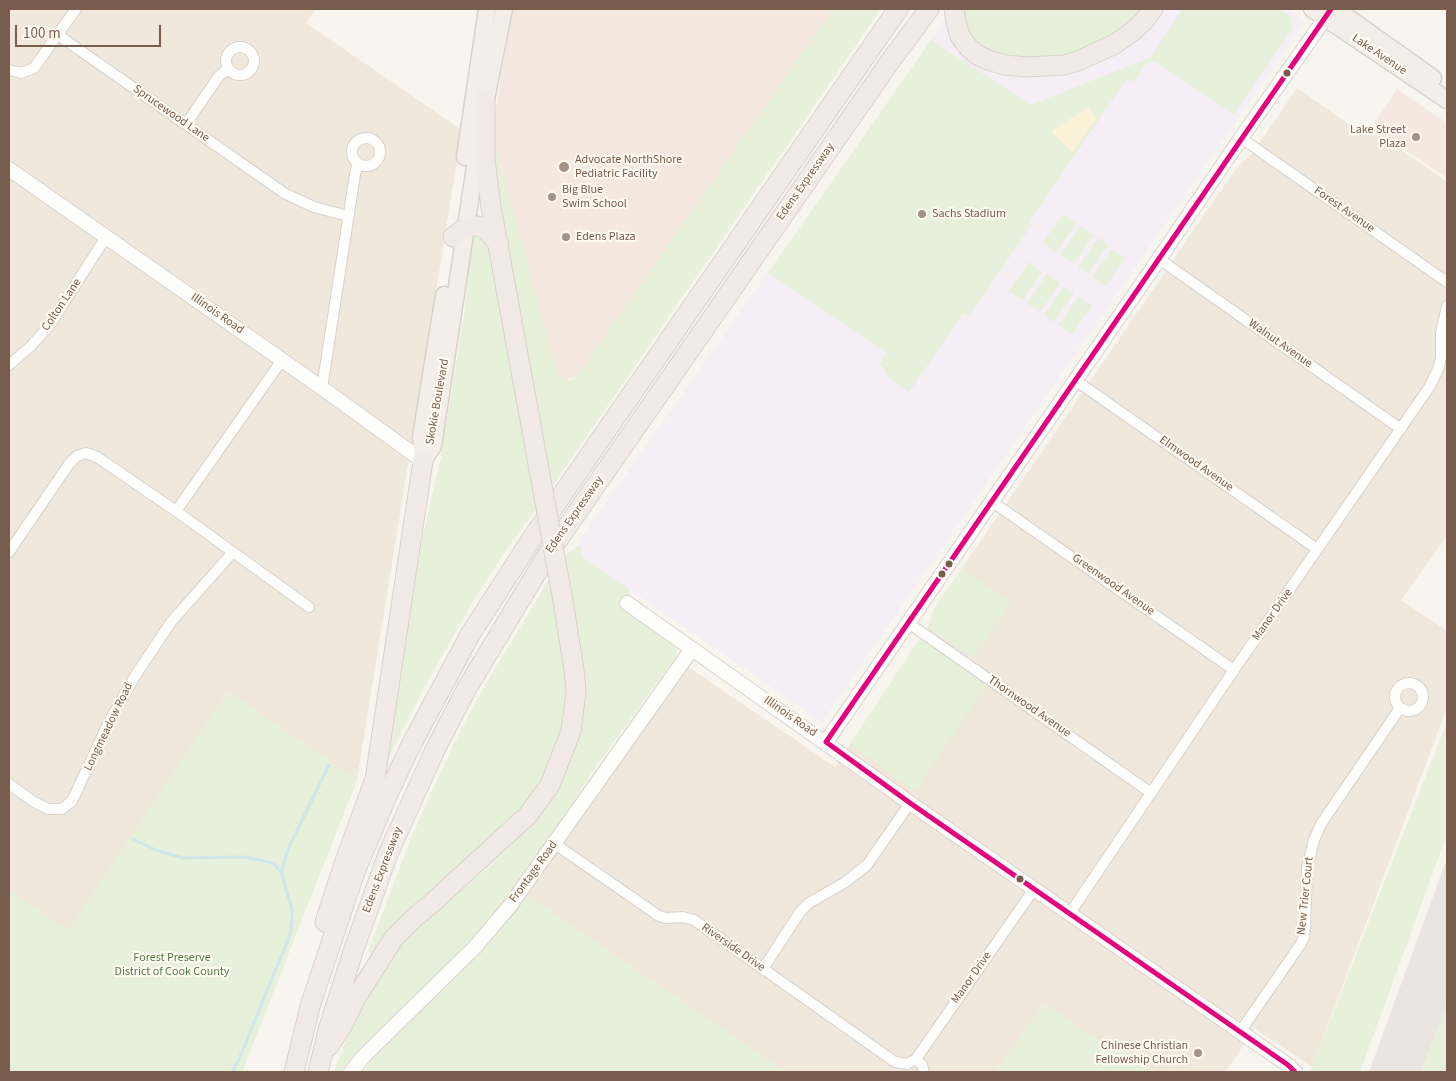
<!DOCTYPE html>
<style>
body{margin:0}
#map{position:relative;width:1456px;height:1081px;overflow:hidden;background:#f8f5ef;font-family:"Source Sans 3",sans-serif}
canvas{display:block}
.frame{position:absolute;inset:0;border:10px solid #785d4e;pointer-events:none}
.scale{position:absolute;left:15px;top:25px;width:146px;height:22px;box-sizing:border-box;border:2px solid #785d4e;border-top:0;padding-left:6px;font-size:15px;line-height:18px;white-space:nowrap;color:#785d4e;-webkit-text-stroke:4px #fffaf2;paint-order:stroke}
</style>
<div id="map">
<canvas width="1456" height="1081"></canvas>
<div class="frame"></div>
<div class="scale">100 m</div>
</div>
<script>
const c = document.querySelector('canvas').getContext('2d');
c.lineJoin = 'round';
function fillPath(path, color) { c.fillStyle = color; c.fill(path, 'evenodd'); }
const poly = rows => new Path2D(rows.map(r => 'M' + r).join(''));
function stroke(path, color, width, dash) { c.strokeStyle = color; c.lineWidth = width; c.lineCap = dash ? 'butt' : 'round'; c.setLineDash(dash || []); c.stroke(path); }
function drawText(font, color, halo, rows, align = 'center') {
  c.font = font + ' "Source Sans 3",sans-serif'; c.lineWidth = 4.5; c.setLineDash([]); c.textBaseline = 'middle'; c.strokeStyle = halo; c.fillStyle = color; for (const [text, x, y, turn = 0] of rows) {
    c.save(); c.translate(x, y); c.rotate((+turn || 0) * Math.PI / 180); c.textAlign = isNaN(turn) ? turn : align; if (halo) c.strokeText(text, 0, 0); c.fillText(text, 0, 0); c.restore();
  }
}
const residential = poly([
 [9,9,316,9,306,23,462,130,357,780,228,692,68,931,15,895,9,904],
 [1297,88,1365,135,1370,128,1447,182,1447,536,1401,600,1447,631,1447,708,1312,1067,1255,1029,1225,1072,1153,1072,1131,1057,1103,1044,1044,1004,995,1072,785,1072,525,894,687,666,835,767,928,628,934,609,962,568,1237,167,1251,155]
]);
const commercial = poly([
 [512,9,833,9,577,376,566,381,558,375,492,134],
 [1397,89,1447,123,1447,178,1371,128]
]);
const industrial = poly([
 [1447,858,1447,1003,1421,1072,1369,1072]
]);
const education = poly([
 [1162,9,1287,9,1305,21,822,722,582,557,579,541,947,18,1149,26]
]);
const green = poly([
 [833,9,881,9,551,488,489,154,492,134,558,375,566,381,572,380,577,376],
 [962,9,1143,9,1130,22,1095,47,1063,57,1007,59,982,49,973,40,966,29],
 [1183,9,1278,9,1291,17,1292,29,1234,115,1156,62,1148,63,1144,66,1133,82,1127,78,1029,222,1032,224,969,316,963,313,909,392,890,379,883,368,879,365,887,353,768,273,931,40,1031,105,1151,57],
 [1063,214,1076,223,1056,252,1043,243],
 [1080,226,1093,235,1074,264,1060,255],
 [476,234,487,241,539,505,502,556,474,600,425,686,390,756,384,755,418,555,441,458,464,314,471,243],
 [1098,238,1108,245,1088,274,1078,267],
 [1112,249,1125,258,1106,286,1092,277],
 [1029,262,1042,272,1023,300,1009,291],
 [1047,274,1060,283,1040,312,1027,303],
 [1064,286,1074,293,1054,322,1044,315],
 [1078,297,1092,306,1072,334,1059,325],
 [580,545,582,557,630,590,629,597,674,644,677,650,675,658,592,772,566,814,506,900,467,946,378,1031,345,1066,341,1072,334,1072,344,1045,358,1017,381,975,403,943,429,915,485,871,536,820,575,745,563,559,568,553],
 [962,568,1011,602,973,658,928,628,934,609],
 [552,574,567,682,563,727,548,772,520,813,373,955,368,951,410,841,431,793,461,729,485,685],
 [920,638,988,684,915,791,850,744],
 [228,692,357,780,242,1072,9,1072,9,891,68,930],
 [1447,722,1447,834,1360,1072,1310,1072],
 [525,894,785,1072,362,1072,373,1058,487,944],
 [1447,1003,1447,1072,1421,1072],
 [1044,1004,1103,1044,1131,1057,1153,1072,995,1072]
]);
const sand = poly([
 [1088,107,1097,118,1072,153,1051,131]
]);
const stream = poly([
 [133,839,158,851,183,858,244,857,269,862,275,865,281,872],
 [232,1072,239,1059,290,935,292,921,292,909,281,872,288,849,329,765]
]);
const street = poly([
 [58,35,284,193,314,207,348,216],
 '226 61a14 14 0 1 1 28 0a14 14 0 1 1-28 0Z',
 [9,70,21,73,34,68,76,9],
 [186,124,219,76,228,69],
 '352 152a14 14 0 1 1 28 0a14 14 0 1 1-28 0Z',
 [1241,138,1447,282],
 [1159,259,1401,429],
 [9,365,30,347,49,326,106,237],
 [1075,380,1317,549],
 [322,388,355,174,358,164],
 [991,501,1234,670],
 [176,511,282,360],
 [9,552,69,464,77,456,86,453,97,457,176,511,309,607],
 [907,622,1151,793],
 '1395 697a14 14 0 1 1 28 0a14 14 0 1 1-28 0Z',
 [9,784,34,802,48,809,62,809,72,801,109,722,135,676,171,622,233,552],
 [555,844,659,916,666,918,683,917,694,920,895,1062,907,1064,916,1059,1034,889],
 [1070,913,1234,670,1430,386,1439,367,1441,357,1441,333,1447,306],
 [763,969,800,912,809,903,844,883,867,865,910,803],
 [1240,1032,1300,945,1304,937,1305,928,1307,868,1314,840,1321,824,1400,708],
 [916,1059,922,1065,924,1072]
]);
const secondary = poly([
 [9,169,322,388,423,461],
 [627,603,910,803,1288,1065,1295,1072],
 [826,742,1159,259,1241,138,1331,10],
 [351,1072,364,1056,475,947,509,907,692,649]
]);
const primary = poly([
 [1312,9,1447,100],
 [1336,9,1433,78],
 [484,110,504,9],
 [465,157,487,9],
 [423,461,433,446,479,140],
 [423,461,421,437,444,295]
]);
const highway = poly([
 [954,9,956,22,960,36,968,47,977,55,991,61,1005,65,1026,67,1064,65,1078,61,1115,44,1132,32,1144,21,1153,9],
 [485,99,485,160,491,207,539,469],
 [453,237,462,230,472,226,478,226,487,230,499,245],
 [325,922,345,861,375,779,423,461],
 [329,1046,342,1026,357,996,394,938,413,919,432,903,528,815,550,785,571,731,576,692,574,670,564,607],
 [294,1072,311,1003,355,872,387,796,411,745,471,633,535,534,898,9],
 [318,1072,329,1027,354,949,388,854,435,750,467,688,546,557,889,63,929,9]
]);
const highwayBridge = poly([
 [539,469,564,607]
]);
const bus1 = poly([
 [826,742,1331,9],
 [826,742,910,803,1288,1065,1295,1072]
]);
const markers = [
 [1287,73,4.5,"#785d4e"],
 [1416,137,5,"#a59286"],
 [564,167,6,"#a59286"],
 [552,197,5,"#a59286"],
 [922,214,5,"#a59286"],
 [566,237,5,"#a59286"],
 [949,564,4.5,"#785d4e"],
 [942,574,4.5,"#785d4e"],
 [1020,879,4.5,"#785d4e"],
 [1198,1053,5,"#a59286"]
];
const streetNames = [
 ["Lake Avenue",1379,55,34],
 ["Sprucewood Lane",171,114,35],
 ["Edens Expressway",806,182,-55],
 ["Forest Avenue",1344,210,35],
 ["Colton Lane",62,305,-56],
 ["Illinois Road",217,314,35],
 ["Walnut Avenue",1280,344,35],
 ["Skokie Boulevard",438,402,-80],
 ["Elmwood Avenue",1196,464,35],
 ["Edens Expressway",575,515,-55],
 ["Greenwood Avenue",1113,585,35],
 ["Manor Drive",1273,615,-55],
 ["Thornwood Avenue",1029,707,35],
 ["Illinois Road",790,717,35],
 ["Longmeadow Road",109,727,-64],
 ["Edens Expressway",383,870,-69],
 ["Frontage Road",534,872,-54],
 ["New Trier Court",1306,896,-84],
 ["Riverside Drive",733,948,35],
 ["Manor Drive",972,978,-55]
];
const poiNames = [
 ["Lake Street",1406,130,"right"],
 ["Plaza",1406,144,"right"],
 ["Advocate NorthShore",575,160],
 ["Pediatric Facility",575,174],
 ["Big Blue",562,190],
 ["Swim School",562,204],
 ["Sachs Stadium",932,214],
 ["Edens Plaza",576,237],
 ["Chinese Christian",1188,1046,"right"],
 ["Fellowship Church",1188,1060,"right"]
];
const parkNames = [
 ["Forest Preserve",172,958],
 ["District of Cook County",172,972]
];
fillPath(residential, '#f1e8dd');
fillPath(commercial, '#f5e8e1');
fillPath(industrial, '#ebe5e0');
fillPath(education, '#f5eef4');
fillPath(green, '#e6f0da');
fillPath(sand, '#f9f2d9');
stroke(stream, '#d0e7e9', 3);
stroke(street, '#d8d2cd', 12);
stroke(secondary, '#d8d2cb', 16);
stroke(primary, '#dad1cc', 19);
stroke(highway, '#dad1cc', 21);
stroke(street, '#fefefd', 10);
stroke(secondary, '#fefefd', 14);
stroke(primary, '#f3eee7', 16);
stroke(highway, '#f2eae6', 19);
stroke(highwayBridge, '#dad1cc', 21, []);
stroke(highwayBridge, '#f2eae6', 19);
stroke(bus1, '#e5007d', 5);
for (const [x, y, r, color] of markers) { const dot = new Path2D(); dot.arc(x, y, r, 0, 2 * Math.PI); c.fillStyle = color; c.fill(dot); stroke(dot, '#fffaf2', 2); }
drawText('12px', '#785d4e', '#fffaf2', streetNames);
drawText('12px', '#785d4e', '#fffaf2', poiNames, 'left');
drawText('12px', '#557d45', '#fffaf2', parkNames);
</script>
